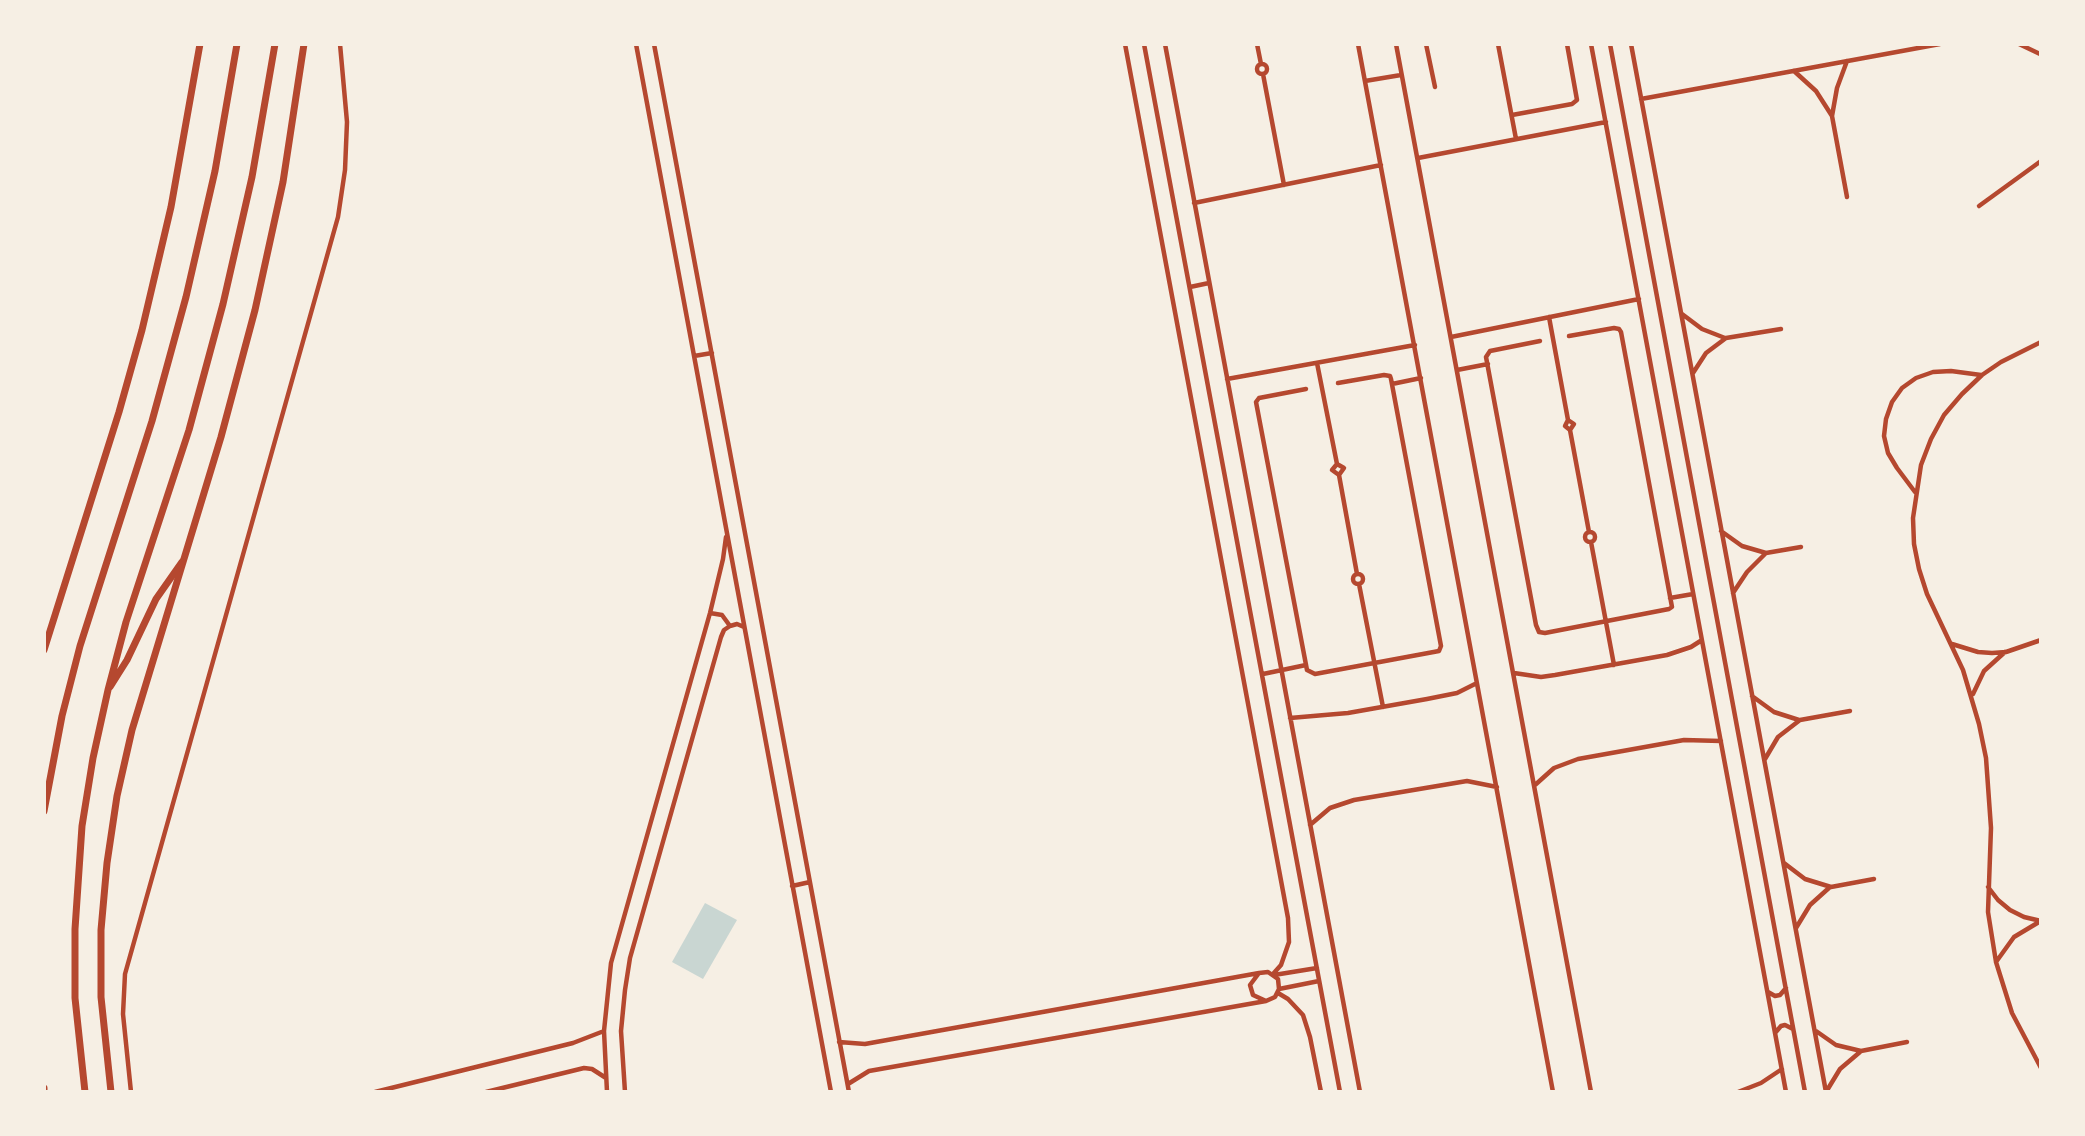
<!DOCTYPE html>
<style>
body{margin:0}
#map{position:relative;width:2085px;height:1136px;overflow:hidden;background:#f6efe4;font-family:"Public Sans",sans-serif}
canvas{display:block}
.frame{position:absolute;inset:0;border:46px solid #f6efe4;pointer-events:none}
</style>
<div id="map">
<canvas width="2085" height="1136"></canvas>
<div class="frame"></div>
</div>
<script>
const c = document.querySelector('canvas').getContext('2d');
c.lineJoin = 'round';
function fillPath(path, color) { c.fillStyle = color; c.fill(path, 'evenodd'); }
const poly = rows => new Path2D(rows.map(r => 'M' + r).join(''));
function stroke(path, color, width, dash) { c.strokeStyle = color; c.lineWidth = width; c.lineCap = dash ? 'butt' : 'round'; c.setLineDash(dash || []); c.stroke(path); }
const water = poly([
 [705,903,737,920,703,979,672,962]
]);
const minor = poly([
 [636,44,831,1092],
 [654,44,849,1092],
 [1125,44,1288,918,1289,942,1281,965,1273,974],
 [1144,44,1340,1092],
 [1165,44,1360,1092],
 [1257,44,1261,64],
 [1358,44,1553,1092],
 [1396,44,1591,1092],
 [1426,44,1435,87],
 [1498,44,1516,139],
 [1591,44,1786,1092],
 [1610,44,1805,1092],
 [1631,44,1826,1092],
 [2019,44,2040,54],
 '1257 69a5 5 0 1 1 10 0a5 5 0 1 1-10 0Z',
 [1794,71,1816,91,1832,116],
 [1263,74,1284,185],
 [1365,81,1401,75],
 [1641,99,1940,44],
 [1512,115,1572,104,1577,100,1567,44],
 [1418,158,1606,122],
 [1847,197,1832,116,1837,88,1847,61],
 [1194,203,1381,165],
 [1979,206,2041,161],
 [1190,287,1209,283],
 [1682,314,1702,329,1725,338],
 [1549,317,1568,420],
 [1451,337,1639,299],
 [1540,341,1490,351,1486,357,1536,625,1539,632,1545,633,1669,609,1672,607,1621,332,1619,329,1614,328,1569,336],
 [2041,342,2001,362,1982,375,1962,394,1944,415,1931,439,1921,465,1913,518,1914,544,1919,569,1927,594,1963,670,1979,724,1986,758,1991,828,1988,912,1996,962,2012,1013,2041,1068],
 [694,356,712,353],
 [1317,363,1337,464],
 [1457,370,1488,364],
 [1693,373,1706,353,1726,338,1781,329],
 [1227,379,1415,345],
 [1392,384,1421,378],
 [1306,389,1259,398,1256,402,1307,670,1315,674,1439,651,1441,646,1391,379,1390,376,1384,375,1338,383],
 [1570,430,1574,424,1568,420,1565,426,1570,430,1589,532],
 [1339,475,1344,468,1337,464,1332,470,1339,475,1357,574],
 [1915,492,1897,468,1888,453,1884,436,1886,419,1892,402,1902,388,1916,378,1933,372,1951,371,1981,375],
 [1721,531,1742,546,1766,553,1801,547],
 '1585 537a5 5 0 1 1 10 0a5 5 0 1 1-10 0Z',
 [1591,542,1614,665],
 '1353 579a5 5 0 1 1 10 0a5 5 0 1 1-10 0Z',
 [1359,584,1383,707],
 [1733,593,1747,572,1765,554],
 [1670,598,1693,594],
 [710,613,722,615,730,626],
 [1952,644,1978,652,1992,653,2006,652,2041,640],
 [1514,673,1541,677,1555,675,1667,655,1691,647,1702,640],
 [1263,674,1306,665],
 [1973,694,1984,671,2005,652],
 [1752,696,1774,712,1799,720],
 [1290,718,1348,713,1427,699,1457,693,1477,683],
 [1765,759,1778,737,1800,720,1850,711],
 [1535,785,1554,768,1578,759,1684,740,1721,741],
 [1310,825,1330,808,1354,800,1467,781,1497,787],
 [1784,863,1805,879,1831,887,1874,879],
 [792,886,810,882],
 [1988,887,1998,900,2010,910,2024,917,2041,921],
 [1796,928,1810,905,1830,887],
 [1996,962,2014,937,2039,922],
 [1274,975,1317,968],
 [1279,989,1278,979,1268,972,1259,973,1250,985,1253,995,1266,1001,1275,997,1279,989,1319,981],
 [1768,992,1775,996,1780,995,1786,988],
 [1278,993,1288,999,1303,1015,1310,1037,1321,1092],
 [1816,1031,1836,1045,1861,1051,1907,1042],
 [1775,1033,1781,1026,1785,1025,1793,1029],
 [839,1042,865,1044,1259,973],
 [848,1084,869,1071,1266,1001],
 [131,1092,123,1014,125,974,338,217,345,170,347,122,340,44],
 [375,1092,573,1043,604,1031],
 [486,1092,584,1068,592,1069,606,1078],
 [607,1092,604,1031,611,963,710,613,723,559,726,537],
 [625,1092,621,1031,625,990,630,958,721,637,724,630,730,626,737,624,744,627],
 [1738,1092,1761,1083,1782,1069],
 [1826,1092,1840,1069,1860,1052]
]);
const trunk = poly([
 [44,650,119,412,142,330,171,207,200,44],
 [111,1092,101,997,101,930,107,863,117,796,132,730,221,437,255,310,283,182,304,44]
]);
const motorway = poly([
 [110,687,127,660,156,599,182,562],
 [44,811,62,716,80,646,152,421,186,297,215,171,237,44],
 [44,1088,44,1092],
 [85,1092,75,998,75,929,82,826,93,758,108,690,126,622,189,430,223,304,252,177,275,44]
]);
fillPath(water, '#c9d6d2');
stroke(minor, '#b5482f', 4.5);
stroke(trunk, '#b5482f', 7);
stroke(motorway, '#b5482f', 7);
</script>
